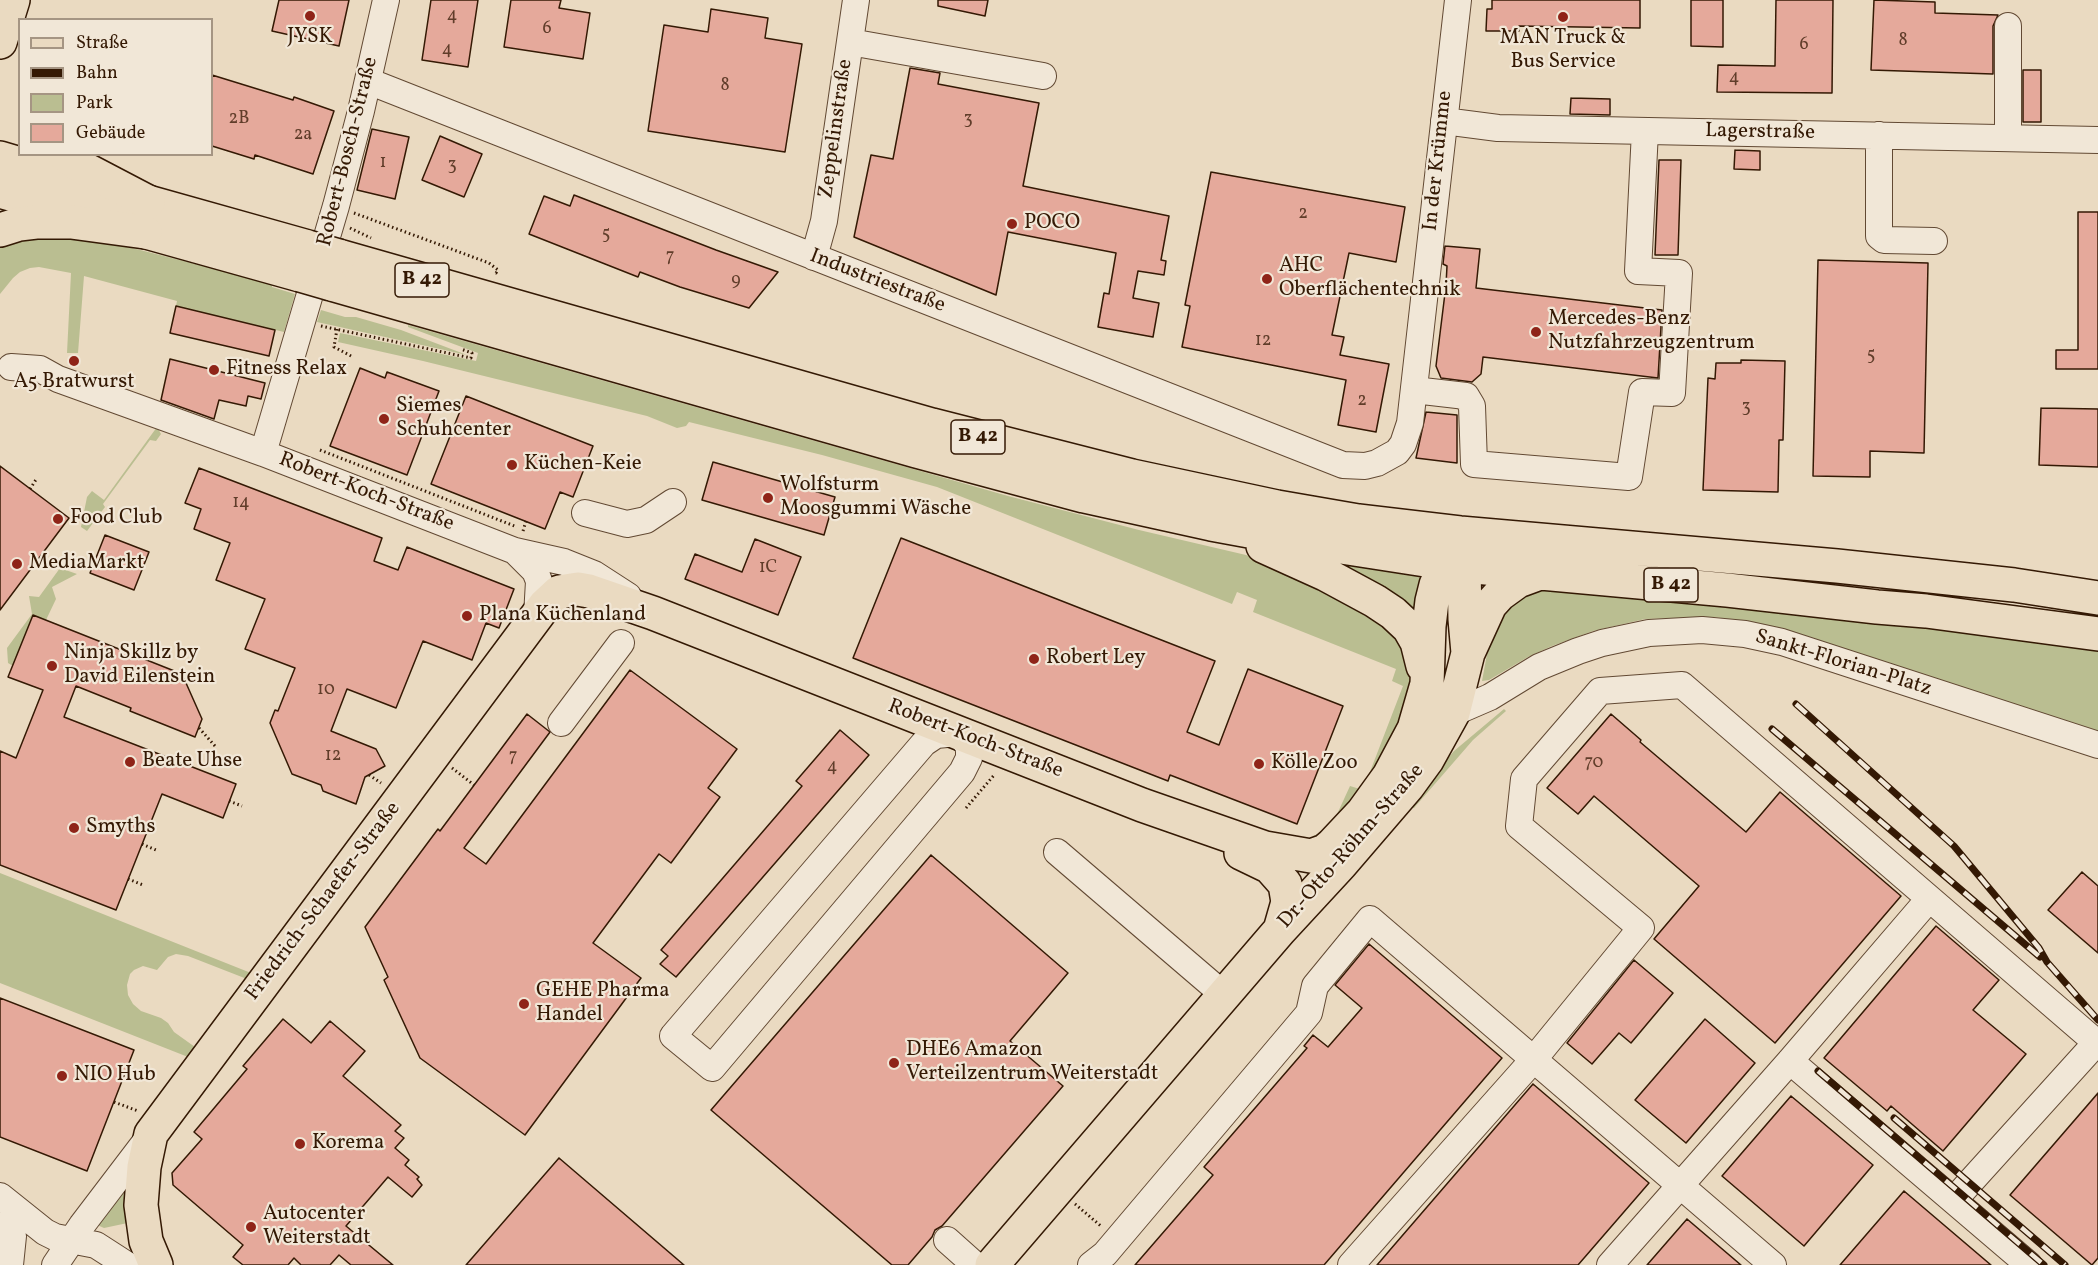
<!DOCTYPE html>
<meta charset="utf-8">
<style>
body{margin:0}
#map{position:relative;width:2098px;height:1265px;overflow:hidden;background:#eadac1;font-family:Vollkorn,serif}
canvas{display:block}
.legend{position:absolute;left:18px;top:18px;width:195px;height:138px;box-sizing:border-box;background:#f1e7d7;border:2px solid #a59583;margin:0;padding:8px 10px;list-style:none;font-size:18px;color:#341904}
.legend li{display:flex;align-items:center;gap:12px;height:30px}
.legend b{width:30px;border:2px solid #a59583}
</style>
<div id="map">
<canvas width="2098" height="1265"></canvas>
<ul class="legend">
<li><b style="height:8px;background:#eadac1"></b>Straße</li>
<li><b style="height:8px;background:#341904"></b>Bahn</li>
<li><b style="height:16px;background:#babe91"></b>Park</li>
<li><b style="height:16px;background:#e5a99b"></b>Gebäude</li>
</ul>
</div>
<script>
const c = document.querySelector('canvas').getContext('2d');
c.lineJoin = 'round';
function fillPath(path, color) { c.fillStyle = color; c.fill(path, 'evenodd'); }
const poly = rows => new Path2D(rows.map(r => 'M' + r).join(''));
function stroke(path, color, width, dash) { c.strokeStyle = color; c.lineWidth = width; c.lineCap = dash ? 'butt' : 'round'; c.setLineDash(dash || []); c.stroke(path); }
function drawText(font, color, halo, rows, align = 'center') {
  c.font = font + ' Vollkorn,serif'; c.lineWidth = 4.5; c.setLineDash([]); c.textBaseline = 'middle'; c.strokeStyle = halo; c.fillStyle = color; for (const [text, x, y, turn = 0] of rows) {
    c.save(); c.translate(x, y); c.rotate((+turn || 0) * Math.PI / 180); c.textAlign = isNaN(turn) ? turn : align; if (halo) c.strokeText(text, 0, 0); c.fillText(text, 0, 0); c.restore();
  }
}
const green = poly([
 [65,231,231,273,272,285,272,287,295,294,284,332,176,306,177,301,84,276,78,353,67,353,71,273,39,267,30,268,20,272,13,278,0,294,0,242],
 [321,310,345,317,356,317,401,330,467,355,317,322],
 [408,325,1008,496,1139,530,1246,555,1307,577,1383,617,1397,630,1408,648,1413,669,1414,685,1408,708,1395,742,1369,786,1351,810,1333,829,1312,840,1313,836,1325,831,1333,823,1350,786,1363,790,1403,686,1392,681,1396,669,1253,612,1257,600,1237,592,1232,604,937,487,822,455,689,422,686,426,677,428,647,416,423,361,338,342,340,333,476,361,478,353,408,327],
 [157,427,161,434,156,441,150,440,103,504,105,507,87,531,81,527,87,497,92,491,104,500],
 [1313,560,1433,577,1425,638],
 [60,568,77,574,52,587,56,599,46,620,33,615,13,666,8,663,7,648,32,614,29,596,39,597],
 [1531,588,1812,611,2098,649,2098,731,1796,633,1765,625,1715,617,1645,619,1593,631,1552,646,1528,657,1489,680,1482,681,1490,638,1497,618],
 [1504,709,1506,711,1473,740,1414,808,1406,808,1454,751],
 [0,873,251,973,247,979,188,956,176,954,168,957,157,970,143,966,134,970,130,974,127,985,128,995,133,1004,141,1011,161,1018,168,1023,174,1032,195,1047,188,1057,183,1055,0,983],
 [133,1171,137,1221,104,1228,95,1224]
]);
const building = poly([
 [279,0,349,0,339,46,272,31,279,0],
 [431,0,478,0,468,67,422,60,431,0],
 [511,0,561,0,559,8,590,13,583,59,504,47,511,0],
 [938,0,988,0,985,16,938,6,938,0],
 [1492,0,1640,0,1640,28,1519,26,1519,31,1486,31,1487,9,1492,9,1492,0],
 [1691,0,1723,0,1723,47,1691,46,1691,0],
 [1776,0,1833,0,1832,93,1717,92,1718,65,1775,66,1776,0],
 [1874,0,1935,2,1935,13,1998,15,1993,26,1993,74,1871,70,1874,0],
 [711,9,768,18,765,38,802,44,785,152,648,131,664,25,708,32,711,9],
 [910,68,940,73,938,84,1039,103,1023,186,1169,216,1161,260,1166,261,1164,275,1138,271,1133,298,1159,303,1153,337,1098,327,1104,293,1109,294,1116,253,1008,232,996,295,854,237,871,155,893,159,910,68],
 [2023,70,2041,70,2041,122,2023,122,2023,70],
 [212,75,293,100,294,97,334,111,313,174,255,155,254,159,212,146,212,75],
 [1571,98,1610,99,1610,115,1570,114,1571,98],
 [372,129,409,137,395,199,357,190,372,129],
 [440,136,482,154,464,197,422,180,440,136],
 [1735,150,1760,151,1760,170,1734,169,1735,150],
 [1659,160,1681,160,1678,255,1655,255,1659,160],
 [1211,172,1405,207,1396,262,1349,253,1332,335,1344,337,1340,355,1389,364,1376,432,1338,425,1346,380,1182,347,1190,306,1185,305,1211,172],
 [574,195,716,250,778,272,749,308,680,287,640,272,638,277,529,234,544,196,570,206,574,195],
 [2078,212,2098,212,2098,369,2056,369,2056,350,2078,350,2078,212],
 [1445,246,1480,249,1476,288,1662,310,1658,378,1483,357,1481,374,1472,382,1441,378,1436,366,1446,285,1447,266,1443,264,1445,246],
 [1818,260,1928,263,1924,453,1870,451,1870,477,1813,476,1818,260],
 [176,306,275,330,269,356,170,333,176,306],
 [170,359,265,383,261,399,248,396,246,406,219,400,214,419,161,400,170,359],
 [1741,360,1785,361,1783,440,1779,440,1778,492,1703,490,1708,378,1715,379,1716,363,1741,363,1741,360],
 [360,368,385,378,387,372,439,391,407,475,330,446,360,368],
 [466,396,593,446,573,497,560,492,545,529,431,484,466,396],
 [2041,408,2098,409,2098,467,2039,465,2041,408],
 [1426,412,1457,415,1457,463,1416,458,1426,412],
 [713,462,835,497,824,535,702,500,713,462],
 [0,466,69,518,0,610,0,466],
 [199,468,382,538,374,561,398,570,407,547,514,589,499,628,486,623,472,660,423,641,396,708,347,689,331,731,376,749,385,766,365,777,356,804,323,791,321,785,292,774,270,723,275,710,278,711,295,668,245,649,265,599,216,580,230,543,194,529,201,509,185,503,199,468],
 [105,535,149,552,134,590,90,573,105,535],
 [901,538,1215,661,1187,732,1219,745,1248,669,1343,706,1297,824,1170,775,1168,781,853,658,901,538],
 [755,539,801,557,778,615,685,579,695,554,742,572,755,539],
 [33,615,182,674,202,719,195,737,130,711,131,708,76,686,64,717,236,784,223,818,162,794,116,910,0,865,0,751,16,758,43,690,8,677,33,615],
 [630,670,737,749,708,788,720,797,671,863,659,854,593,943,641,978,525,1135,420,1058,384,980,388,977,365,927,438,829,440,831,527,714,550,732,464,848,486,864,630,670],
 [1611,714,1641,740,1640,742,1746,832,1780,792,1901,896,1775,1043,1654,939,1699,886,1594,796,1578,814,1547,788,1611,714],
 [840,730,869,755,676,977,660,964,668,956,661,950,802,786,796,781,840,730],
 [931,855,1068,973,1010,1041,1063,1086,942,1226,935,1230,932,1237,908,1265,892,1265,711,1110,931,855],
 [2082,872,2098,886,2098,953,2048,910,2082,872],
 [1936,926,1999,980,1973,1010,2026,1054,1943,1151,1891,1106,1887,1111,1824,1058,1936,926],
 [1369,944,1502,1058,1324,1265,1135,1265,1213,1175,1204,1167,1307,1048,1304,1046,1313,1035,1328,1047,1362,1008,1335,985,1369,944],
 [1634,960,1673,993,1631,1043,1619,1033,1592,1064,1567,1043,1634,960],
 [0,998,134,1050,87,1171,0,1137,0,998],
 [283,1019,311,1043,330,1021,365,1051,343,1076,401,1125,395,1131,404,1138,395,1148,409,1160,405,1165,419,1177,417,1179,422,1185,412,1197,388,1177,346,1226,393,1265,351,1265,339,1255,330,1265,301,1265,294,1258,288,1265,243,1265,233,1257,243,1245,173,1185,172,1173,202,1139,194,1132,247,1069,243,1066,283,1019],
 [1705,1019,1755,1063,1686,1143,1635,1100,1705,1019],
 [1533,1084,1649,1183,1578,1265,1377,1265,1533,1084],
 [2098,1093,2098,1258,2092,1265,2010,1195,2098,1093],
 [1791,1096,1873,1165,1804,1246,1722,1176,1791,1096],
 [559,1158,684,1265,466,1265,559,1158],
 [1904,1191,1991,1265,1840,1265,1904,1191],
 [1687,1219,1741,1265,1647,1265,1687,1219]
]);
const path = poly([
 [354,213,489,263,498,270,496,273,494,272],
 [350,228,371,238],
 [321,326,471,358,472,353,461,349],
 [337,329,334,347,353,357],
 [320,450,517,527],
 [30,489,37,478],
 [523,531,526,521],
 [199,728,215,746],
 [452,768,474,785],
 [369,775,381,783],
 [229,801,242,806],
 [966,808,995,774],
 [142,844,156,850],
 [128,879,143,885],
 [114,1102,138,1111],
 [1075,1204,1102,1227]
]);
const minor = poly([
 [2008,26,2008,138],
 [850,42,1043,76],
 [368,81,1343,465,1365,466,1377,463,1397,452,1403,444,1410,423,1458,0],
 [1444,121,1498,128,2098,140],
 [1879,135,1879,236,1884,240,1934,241],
 [814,257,824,221,856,0],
 [11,367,40,369,58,379,263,453,515,551,564,562,594,574,628,596],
 [1414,390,1466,396,1472,406,1474,464,1629,477,1642,392,1672,393,1679,273,1638,271,1645,131],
 [263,453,336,206,361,111,386,0],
 [585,513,627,524,646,520,673,502],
 [515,551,535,571,539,581,537,616],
 [1453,713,1490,697,1539,667,1578,651,1602,643,1649,633,1702,630,1745,634,1782,642,2098,745],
 [561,723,621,643],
 [958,733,968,745,969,751,969,758,962,772,712,1068,673,1036,924,743,936,735,958,733],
 [1057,852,1224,995],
 [1790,1061,2029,1265],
 [0,1196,45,1232,55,1237,96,1245,127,1265],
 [1954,1200,2096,1043],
 [0,1226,7,1228,13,1236,10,1265],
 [947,1240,975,1265],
 [55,1265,82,1225,149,1137],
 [1091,1265,1105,1254,1309,1013,1315,986,1370,919,1773,1265],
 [1351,1265,1534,1059,1641,928,1519,826,1524,779,1600,691,1682,685,2098,1044],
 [1610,1265,1790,1061,1929,899]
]);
const major = poly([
 [0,158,148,202,308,247],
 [0,191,300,275],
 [339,256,932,425,1132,476,1277,507,1358,521,1460,533,1837,566,2014,585,2098,598],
 [331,284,916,451,1084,496,1211,524,1309,542,1464,566,1727,590,1877,607,1926,611,2098,634],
 [1263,546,1325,574,1375,601,1393,613,1409,628,1417,642,1423,666],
 [1469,651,1490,605,1500,594,1518,581,1537,574],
 [1241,853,1270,867,1285,884,1288,902,1280,930],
 [156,1265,146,1241,141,1205,144,1167,151,1134,545,605,559,592,578,589,589,591,653,613,1142,805,1265,848,1311,856,1325,851,1332,845,1363,812,1389,776,1414,729,1427,684,1429,626,1432,601,1436,585,1460,533],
 [992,1265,1280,930,1341,864,1408,786,1427,760,1453,713,1468,653,1465,619,1464,566,1461,544]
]);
const highway = poly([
 [0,42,13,0],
 [64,154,85,169,148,202],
 [0,230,19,224,36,222,71,222,145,232]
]);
const rail = poly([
 [1796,704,1954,846,2039,948,2047,962,2098,1020],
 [1772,729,2040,957],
 [1818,1071,2044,1265],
 [1894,1118,2065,1265]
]);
const majorBridge = poly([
 [308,247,339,256],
 [300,275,331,284]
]);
const markers = [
 [310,16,6,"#8f2418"],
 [1563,17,6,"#8f2418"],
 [1012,224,6,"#8f2418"],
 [1267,279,6,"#8f2418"],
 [1536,332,6,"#8f2418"],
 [74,361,6,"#8f2418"],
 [214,370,6,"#8f2418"],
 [384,419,6,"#8f2418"],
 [512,465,6,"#8f2418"],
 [768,498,6,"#8f2418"],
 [58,519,6,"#8f2418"],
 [17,564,6,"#8f2418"],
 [467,616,6,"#8f2418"],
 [1034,659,6,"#8f2418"],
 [52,666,6,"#8f2418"],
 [130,762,6,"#8f2418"],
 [1259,764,6,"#8f2418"],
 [74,828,6,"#8f2418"],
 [524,1004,6,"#8f2418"],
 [894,1063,6,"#8f2418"],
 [62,1076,6,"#8f2418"],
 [300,1144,6,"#8f2418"],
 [251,1227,6,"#8f2418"]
];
const numberNames = [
 ["4",452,17],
 ["6",547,30],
 ["8",1903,42],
 ["6",1804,46],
 ["4",447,51],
 ["4",1734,79],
 ["8",725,87],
 ["2B",239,120],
 ["3",968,121],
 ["2a",303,136],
 ["1",383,164],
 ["3",452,167],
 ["2",1303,215],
 ["5",606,236],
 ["7",670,258],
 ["9",736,282],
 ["12",1263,342],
 ["5",1871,357],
 ["2",1362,402],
 ["3",1746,409],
 ["14",241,504],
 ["1C",768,569],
 ["10",326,691],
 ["12",333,757],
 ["7",513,758],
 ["70",1594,764],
 ["4",832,768]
];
const shields = [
 [422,280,54],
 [978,437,54],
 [1671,585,54]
];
const shieldNames = [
 ["B 42",422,280],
 ["B 42",978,437],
 ["B 42",1671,585]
];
const poiNames = [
 ["JYSK",310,38,"center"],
 ["MAN Truck &",1563,39,"center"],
 ["Bus Service",1563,63,"center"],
 ["POCO",1024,224],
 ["AHC",1279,267],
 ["Oberflächentechnik",1279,291],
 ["Mercedes-Benz",1548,320],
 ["Nutzfahrzeugzentrum",1548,344],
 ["Fitness Relax",226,370],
 ["A5 Bratwurst",74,383,"center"],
 ["Siemes",396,407],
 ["Schuhcenter",396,431],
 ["Küchen-Keie",524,465],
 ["Wolfsturm",780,486],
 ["Moosgummi Wäsche",780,510],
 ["Food Club",70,519],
 ["MediaMarkt",29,564],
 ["Plana Küchenland",479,616],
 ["Ninja Skillz by",64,654],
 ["David Eilenstein",64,678],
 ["Robert Ley",1046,659],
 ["Beate Uhse",142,762],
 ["Kölle Zoo",1271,764],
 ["Smyths",86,828],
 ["GEHE Pharma",536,992],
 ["Handel",536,1016],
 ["DHE6 Amazon",906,1051],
 ["Verteilzentrum Weiterstadt",906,1075],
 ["NIO Hub",74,1076],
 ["Korema",312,1144],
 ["Autocenter",263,1215],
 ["Weiterstadt",263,1239]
];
const streetNames = [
 ["Zeppelinstraße",837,129,-82],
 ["Lagerstraße",1760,133,1],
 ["Robert-Bosch-Straße",349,152,-76],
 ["In der Krümme",1439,161,-84],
 ["Industriestraße",877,282,21],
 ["Robert-Koch-Straße",366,493,21],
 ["Sankt-Florian-Platz",1843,664,17],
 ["Robert-Koch-Straße",975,740,21],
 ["Dr.-Otto-Röhm-Straße",1352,847,-49],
 ["Friedrich-Schaefer-Straße",324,902,-53]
];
fillPath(green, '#babe91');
fillPath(building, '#e5a99b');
stroke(building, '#341904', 1.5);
stroke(minor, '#624933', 28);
stroke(major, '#341904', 36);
stroke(highway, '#341904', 36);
stroke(path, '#341904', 3, [1.5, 3]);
stroke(minor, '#f1e7d7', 26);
stroke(major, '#eadac1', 33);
stroke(highway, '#eadac1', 33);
stroke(rail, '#341904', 7);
stroke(rail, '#f1e7d7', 4.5, [14]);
stroke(majorBridge, '#341904', 36, []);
stroke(majorBridge, '#eadac1', 33);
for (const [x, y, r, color] of markers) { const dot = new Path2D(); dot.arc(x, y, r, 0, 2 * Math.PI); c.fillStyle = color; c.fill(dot); stroke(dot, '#f1e7d7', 2); }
drawText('18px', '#603d2a', null, numberNames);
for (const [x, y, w] of shields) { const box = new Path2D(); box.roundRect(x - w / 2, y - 17, w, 34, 4.5); c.fillStyle = '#f1e7d7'; c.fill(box); stroke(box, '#341904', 1.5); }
drawText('bold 20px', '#341904', null, shieldNames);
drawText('21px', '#341904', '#f1e7d7', poiNames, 'left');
drawText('21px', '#341904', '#f1e7d7', streetNames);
</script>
